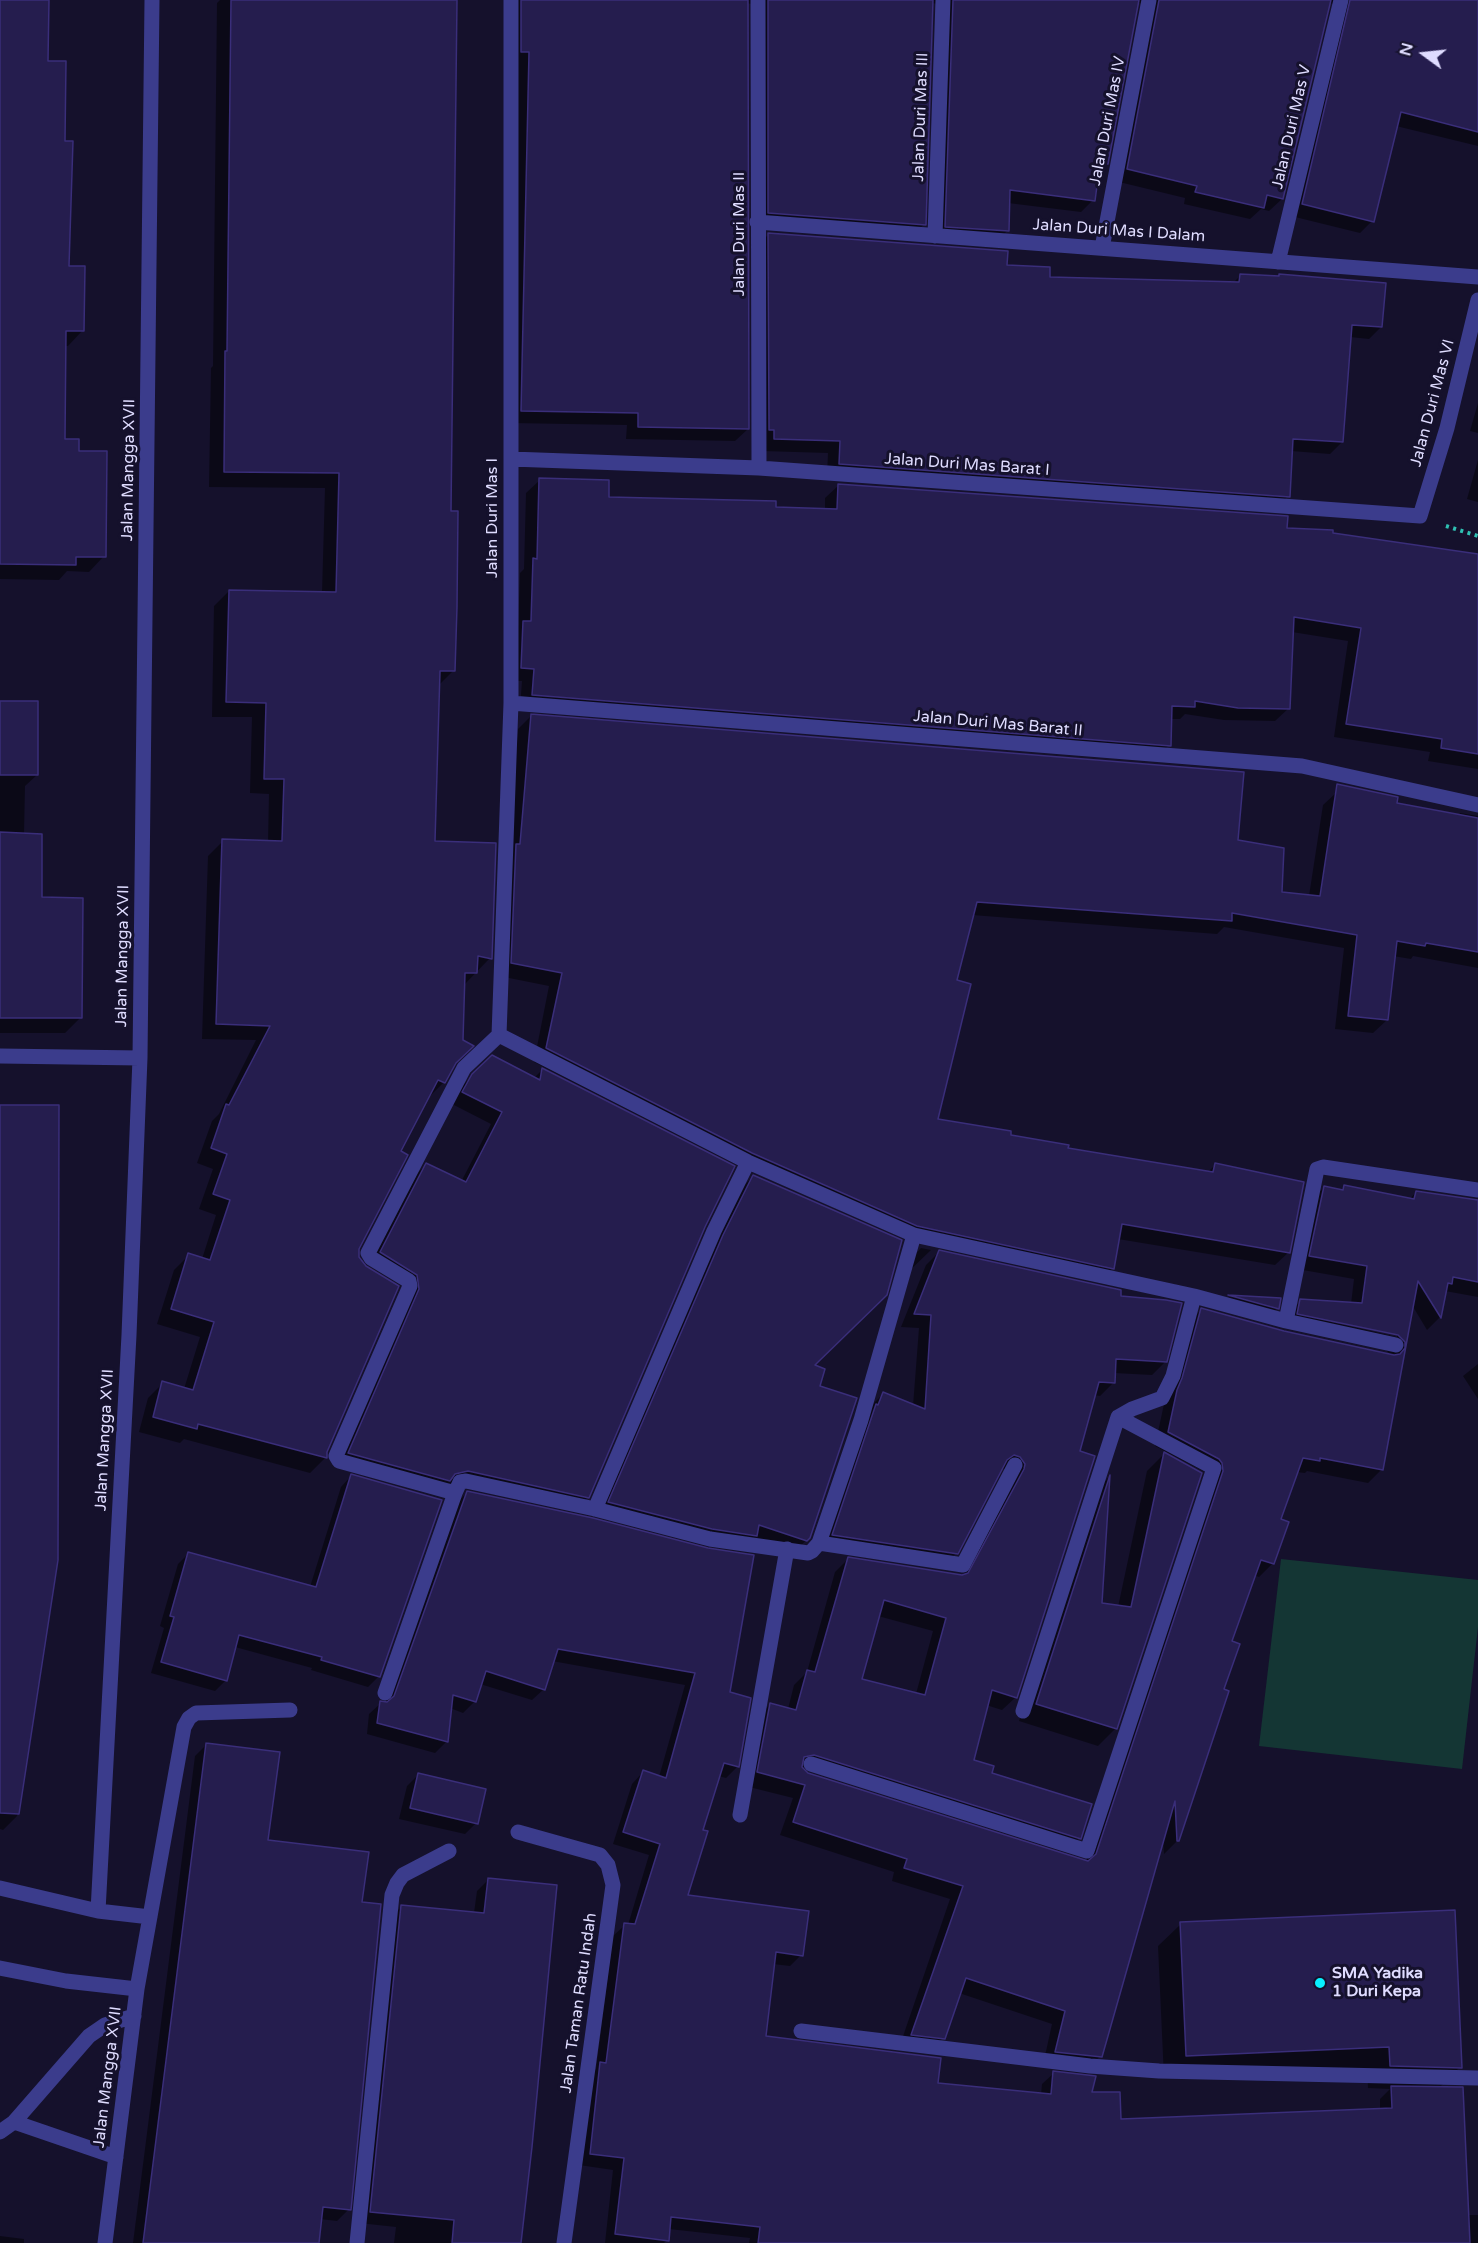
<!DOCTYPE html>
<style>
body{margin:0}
#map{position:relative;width:1478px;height:2243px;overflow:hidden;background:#15112c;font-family:"Varela Round",sans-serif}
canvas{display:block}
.north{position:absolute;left:1394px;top:24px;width:60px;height:60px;-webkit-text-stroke:4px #15112c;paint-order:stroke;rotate:285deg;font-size:16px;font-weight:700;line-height:24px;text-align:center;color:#dfdcff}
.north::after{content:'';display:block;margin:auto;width:21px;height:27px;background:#dfdcff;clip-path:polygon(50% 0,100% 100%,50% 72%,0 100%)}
</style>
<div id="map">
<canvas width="1478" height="2243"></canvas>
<div class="north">N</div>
</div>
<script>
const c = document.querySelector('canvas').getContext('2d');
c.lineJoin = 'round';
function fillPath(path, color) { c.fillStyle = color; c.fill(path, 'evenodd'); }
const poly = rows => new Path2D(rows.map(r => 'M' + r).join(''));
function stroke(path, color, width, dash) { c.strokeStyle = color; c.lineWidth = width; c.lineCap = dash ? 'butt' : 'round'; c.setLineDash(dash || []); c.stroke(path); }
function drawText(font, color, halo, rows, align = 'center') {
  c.font = font + ' "Varela Round",sans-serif'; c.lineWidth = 6; c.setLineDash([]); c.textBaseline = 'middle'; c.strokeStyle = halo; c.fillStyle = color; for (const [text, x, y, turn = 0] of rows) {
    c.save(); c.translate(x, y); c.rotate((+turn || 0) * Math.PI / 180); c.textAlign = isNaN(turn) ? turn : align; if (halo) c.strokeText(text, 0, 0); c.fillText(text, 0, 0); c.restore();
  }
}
const green = poly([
 [1281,1559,1478,1580,1478,1627,1462,1769,1259,1746]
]);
const shadow = poly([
 [0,0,47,0,46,62,64,143,68,267,83,330,68,346,64,346,64,440,77,452,104,556,89,572,67,571,59,580,0,579],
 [220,0,456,0,449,512,454,670,438,686,434,842,490,958,464,985,454,1063,444,1082,429,1097,399,1152,358,1249,325,1458,310,1473,184,1439,180,1443,139,1432,148,1398,163,1383,184,1389,200,1337,157,1324,174,1270,189,1255,202,1259,216,1215,199,1209,213,1169,197,1163,212,1121,219,1114,256,1040,202,1039,208,856,223,841,268,842,269,794,250,793,252,717,212,717,214,606,229,591,322,593,325,488,209,487,211,368,213,366,217,3],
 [509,0,1478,0,1478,146,1396,126,1372,221,1360,233,1291,216,1336,6,1329,2,1282,199,1269,211,1261,209,1250,219,1184,204,1185,198,1115,181,1144,5,1137,2,1107,164,1097,173,1093,200,1081,212,1008,203,1007,231,995,243,933,238,937,4,932,3,924,224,912,237,757,225,751,4,747,3,748,429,735,441,626,439,627,425,510,423],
 [769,234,1006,267,1048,278,1232,284,1240,276,1381,327,1369,339,1350,337,1342,442,1330,454,1291,451,1288,496,1276,508,827,476,828,453,762,451,757,246],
 [1478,403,1478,433,1470,431],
 [1478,460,1478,502,1467,499],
 [540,480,607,499,825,510,825,498,839,485,1286,529,1478,555,1478,769,1428,761,1430,752,1334,737,1348,641,1292,632,1289,708,1275,721,1224,720,1185,714,1180,719,1170,719,1169,745,1156,758,520,708,522,681,508,681,518,628,520,573,524,569,526,493],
 [0,702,37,775,25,786,24,834,40,899,80,1018,65,1033,0,1033],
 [531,716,1237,841,1281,893,1309,896,1323,805,1337,792,1458,816,1460,813,1478,816,1478,968,1413,956,1411,959,1393,956,1387,1020,1373,1033,1335,1029,1344,948,1224,927,1217,934,972,915,956,981,937,1120,1067,1149,1208,1172,1216,1164,1289,1252,1275,1265,1118,1239,1113,1268,1099,1281,903,1238,739,1166,534,1062,549,986,499,976,518,729],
 [542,1070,704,1227,588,1497,576,1509,456,1482,444,1485,337,1465,406,1287,369,1264,414,1176,426,1165,461,1182,491,1124,452,1104,461,1087,473,1075,534,1078],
 [0,1106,56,1560,17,1816,3,1830,0,1829],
 [753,1176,818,1387,809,1537,794,1553,597,1514,741,1189],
 [1345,1186,1409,1200,1416,1192,1478,1201,1478,1297,1445,1291,1440,1317,1427,1330,1412,1305,1382,1469,1368,1483,1307,1471,1305,1473,1296,1472,1279,1520,1273,1563,1259,1577,1254,1575,1230,1642,1222,1690,1178,1840,1164,1854,1163,1839,1100,2056,1087,2070,1043,2065,1052,2024,959,1993,943,2038,930,2051,899,2048,950,1899,892,1881,894,1872,780,1835,793,1798,745,1786,757,1718,770,1704,788,1709,794,1685,807,1672,835,1572,848,1559,962,1576,1011,1484,1007,1470,1001,1468,956,1553,943,1567,820,1548,870,1407,883,1394,913,1406,919,1328,901,1327,926,1265,939,1252,1119,1297,1165,1362,1152,1375,1114,1373,1114,1382,1100,1396,1094,1395,1016,1697,1002,1710,986,1705,972,1761,1079,1838,1066,1851,801,1768,807,1775,1086,1862,1211,1485,1205,1472,1155,1446,1164,1404,1188,1323,1201,1310,1284,1332,1392,1356,1385,1349,1288,1314,1301,1301,1351,1304,1354,1279,1297,1269,1311,1201,1324,1187,1340,1191],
 [1332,1319,1397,1334,1397,1337,1331,1322],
 [878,1616,933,1631,916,1694,860,1680],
 [921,1248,931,1250,905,1275,910,1260],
 [1229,1297,1279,1300,1277,1308,1266,1320,1219,1307],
 [1478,1364,1478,1399,1463,1376],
 [1164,1454,1116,1728,1098,1746,1019,1721,1093,1494,1108,1478,1101,1604,1118,1607,1147,1471],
 [351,1476,379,1676,368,1687,311,1670,312,1668,235,1647,226,1680,215,1691,151,1673,164,1628,160,1626,178,1564,189,1553,310,1587,341,1487],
 [467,1493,728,1693,749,1699,737,1767,726,1778,718,1776,702,1831,686,1896,801,1955,790,1966,773,1964,764,2037,936,2084,1041,2095,1042,2084,1054,2073,1090,2094,1119,2121,1380,2110,1380,2099,1390,2089,1368,2088,1367,2069,1164,2078,1158,1946,1181,1924,1460,2067,1439,2088,1467,2215,1478,2215,1478,2243,749,2243,750,2238,669,2229,667,2240,664,2243,605,2243,613,2170,579,2165,589,2075,596,2069,613,1936,625,1925,628,1925,649,1855,613,1844,632,1784,643,1772,659,1777,685,1685,552,1661,544,1689,532,1700,480,1684,475,1701,463,1713,450,1708,446,1742,435,1753,367,1734,369,1714,381,1703,385,1704,455,1504],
 [207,1744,267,1841,361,1903,349,2209,337,2221,320,2219,317,2243,133,2243,195,1756],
 [419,1774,476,1823,465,1834,399,1819,407,1786],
 [488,1880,520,2243,394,2243,396,2227,359,2223,390,1918,401,1907,474,1913,477,1891],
 [0,2236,24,2239,24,2243,0,2243]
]);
const building = poly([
 [0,0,49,0,48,61,66,61,65,141,73,141,69,266,85,266,84,331,66,331,65,439,79,439,79,451,107,451,106,557,76,557,76,565,0,564,0,0],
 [231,0,457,0,451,511,458,511,457,607,455,671,440,671,435,841,496,843,492,959,478,956,477,973,465,973,463,1040,474,1046,456,1063,445,1083,438,1080,401,1151,408,1155,359,1249,359,1257,366,1266,399,1286,327,1452,327,1458,198,1424,197,1429,153,1417,162,1381,193,1390,214,1322,171,1309,188,1253,210,1260,230,1200,213,1194,227,1154,211,1148,226,1104,229,1105,270,1026,216,1024,222,839,282,841,284,779,264,779,266,703,226,702,229,590,336,592,339,473,224,472,225,351,227,351,231,0],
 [521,0,748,0,749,429,638,427,638,413,521,411,529,52,521,52,521,0],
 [768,0,933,0,926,225,768,213,768,0],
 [953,0,1139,0,1108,164,1100,163,1095,201,1010,190,1009,231,945,227,953,0],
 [1159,0,1331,0,1283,199,1267,195,1264,208,1195,192,1197,186,1127,169,1159,0],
 [1350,0,1478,0,1478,132,1401,112,1374,222,1302,204,1350,0],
 [768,233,1008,251,1007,265,1050,267,1050,277,1239,282,1240,274,1279,276,1279,274,1386,283,1382,327,1352,325,1343,442,1293,439,1290,497,839,464,840,441,774,439,774,430,769,430,768,233],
 [539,478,609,480,609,497,776,501,776,507,837,509,838,484,1288,516,1287,528,1333,530,1333,533,1478,554,1478,754,1441,748,1442,739,1346,724,1361,628,1294,617,1290,709,1238,708,1195,701,1195,707,1172,706,1171,746,532,695,534,669,521,668,523,621,531,621,533,558,537,559,539,478],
 [0,701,38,701,38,775,0,775,0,701],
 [531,714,1244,772,1238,840,1284,848,1282,892,1320,896,1337,784,1398,797,1397,803,1478,818,1478,952,1426,943,1425,946,1397,941,1388,1020,1348,1016,1357,935,1232,913,1232,921,977,902,957,980,971,984,938,1119,1011,1131,1011,1135,1069,1145,1068,1148,1213,1172,1215,1163,1304,1182,1290,1253,1122,1224,1114,1269,917,1226,752,1153,546,1048,562,973,511,963,516,844,520,844,531,714],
 [0,832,42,834,42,897,83,898,82,1018,0,1018,0,832],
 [492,1055,540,1080,542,1068,735,1166,705,1227,589,1498,468,1471,455,1474,450,1481,348,1453,419,1289,417,1275,380,1252,426,1163,466,1182,502,1112,462,1092,472,1074,492,1055],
 [0,1105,59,1105,58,1560,19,1814,0,1813,0,1105],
 [753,1175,902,1240,887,1295,815,1365,825,1369,820,1386,857,1398,810,1538,807,1541,759,1525,757,1536,712,1529,608,1502,723,1235,753,1175],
 [1344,1185,1414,1199,1416,1191,1478,1200,1478,1282,1453,1277,1452,1284,1448,1283,1441,1318,1418,1281,1383,1470,1320,1458,1320,1461,1303,1458,1281,1519,1289,1522,1274,1564,1261,1560,1232,1641,1240,1644,1224,1689,1229,1691,1179,1841,1177,1841,1175,1801,1102,2057,1055,2052,1065,2011,966,1978,945,2039,911,2035,963,1886,904,1868,907,1859,793,1822,805,1785,757,1772,770,1703,796,1710,807,1670,815,1672,848,1557,962,1575,968,1573,1024,1469,1025,1464,1020,1457,1014,1455,1007,1460,958,1554,832,1535,876,1404,878,1405,883,1392,925,1409,931,1315,914,1314,939,1250,1121,1290,1121,1296,1166,1300,1182,1303,1167,1362,1116,1359,1115,1383,1099,1382,1080,1451,1095,1456,1017,1698,992,1690,974,1760,994,1766,992,1773,1092,1804,1081,1839,814,1755,804,1757,802,1767,808,1773,1088,1861,1096,1854,1223,1471,1222,1463,1219,1459,1168,1432,1177,1390,1182,1378,1201,1308,1284,1331,1394,1355,1400,1354,1405,1348,1405,1342,1398,1335,1297,1314,1300,1299,1362,1303,1367,1266,1309,1256,1324,1186,1343,1190,1344,1185],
 [884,1600,946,1618,925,1695,862,1679,884,1600],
 [1228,1295,1281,1298,1279,1309,1228,1295],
 [1164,1452,1202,1473,1117,1729,1036,1704,1110,1475,1102,1603,1131,1607,1164,1452],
 [351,1474,442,1500,380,1677,321,1660,322,1657,239,1635,227,1681,161,1662,174,1617,170,1616,188,1552,316,1587,351,1474],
 [467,1491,593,1518,708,1548,754,1555,730,1692,751,1698,739,1767,724,1763,703,1830,708,1831,688,1895,809,1911,803,1956,776,1952,766,2036,941,2058,938,2083,1051,2094,1053,2071,1096,2076,1092,2092,1120,2092,1121,2119,1392,2108,1391,2086,1463,2087,1470,2243,758,2243,760,2227,671,2217,669,2241,615,2234,624,2158,590,2154,600,2062,606,2063,624,1923,635,1924,660,1844,623,1832,643,1770,666,1778,695,1673,558,1649,545,1690,486,1671,476,1702,453,1695,448,1742,377,1723,380,1701,387,1702,394,1696,467,1491],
 [206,1743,280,1752,268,1840,369,1852,362,1902,381,1904,351,2210,323,2207,319,2243,143,2243,206,1743],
 [418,1773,486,1789,478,1824,410,1808,418,1773],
 [488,1878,557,1885,532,2147,521,2243,452,2243,454,2220,370,2212,401,1905,484,1913,488,1878],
 [1455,1910,1462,2068,1390,2066,1389,2047,1186,2056,1180,1922,1455,1910]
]);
const path = poly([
 [1446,526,1478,536]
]);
const street = poly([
 [758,0,759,468],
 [757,222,1478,277],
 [935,236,943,0],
 [1102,248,1149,0],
 [1278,262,1341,0],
 [511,459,759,468,1420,516,1447,428,1478,300],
 [511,703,1302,766,1478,805],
 [499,1035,511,703,511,0],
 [499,1035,748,1162,914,1235,1194,1296,1286,1321,1396,1345],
 [0,1056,140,1058],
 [1286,1321,1317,1169,1323,1167,1478,1190],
 [455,1493,460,1482,466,1481,595,1509,710,1539,808,1553,812,1551,819,1543,861,1420,914,1235],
 [595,1509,714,1231,748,1162],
 [819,1543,963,1565,1015,1465],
 [385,1693,455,1493,339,1461,336,1456,410,1286,409,1281,371,1258,368,1253,464,1068,499,1035],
 [1023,1711,1118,1417,1132,1409,1162,1398,1173,1376,1194,1296],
 [811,1764,1087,1851,1214,1468,1118,1417],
 [740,1815,787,1549],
 [518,1832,600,1855,608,1865,613,1885,564,2243],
 [0,1888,98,1911,150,1917],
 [98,1911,129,1335,140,1058,152,0],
 [0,1968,66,1981,137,1989],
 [801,2031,1090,2066,1159,2071,1478,2078],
 [14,2122,116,2157],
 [0,2132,14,2122,89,2036,105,2025,134,2016],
 [105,2243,137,1989,184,1727,189,1718,196,1713,290,1710],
 [357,2243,392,1895,397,1883,403,1875,449,1851]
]);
const markers = [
 [1320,1983,6,"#08f0ff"]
];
const streetNames = [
 ["Jalan Duri Mas III",921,117,-88],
 ["Jalan Duri Mas IV",1108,121,-79],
 ["Jalan Duri Mas V",1292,127,-77],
 ["Jalan Duri Mas I Dalam",1119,231,4],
 ["Jalan Duri Mas II",740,234,-90],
 ["Jalan Duri Mas VI",1433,403,-75],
 ["Jalan Duri Mas Barat I",967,465,4],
 ["Jalan Mangga XVII",129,470,-89],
 ["Jalan Duri Mas I",493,518,-90],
 ["Jalan Duri Mas Barat II",998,724,5],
 ["Jalan Mangga XVII",123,956,-89],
 ["Jalan Mangga XVII",105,1440,-87],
 ["Jalan Taman Ratu Indah",579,2003,-82],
 ["Jalan Mangga XVII",108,2077,-83]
];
const poiNames = [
 ["SMA Yadika",1332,1974],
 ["1 Duri Kepa",1332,1992]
];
fillPath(green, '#143634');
fillPath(shadow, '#0007');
fillPath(building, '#251d4e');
stroke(building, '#3a2e7a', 1.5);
stroke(path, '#2fc0b2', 4, [3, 4.5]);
stroke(street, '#3b3c8c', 15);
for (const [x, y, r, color] of markers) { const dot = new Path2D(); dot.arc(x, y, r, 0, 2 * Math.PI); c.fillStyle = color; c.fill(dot); stroke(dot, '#15112c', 2); }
drawText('16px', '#dfdcff', '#15112c', streetNames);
drawText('bold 16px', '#dfdcff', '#15112c', poiNames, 'left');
</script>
